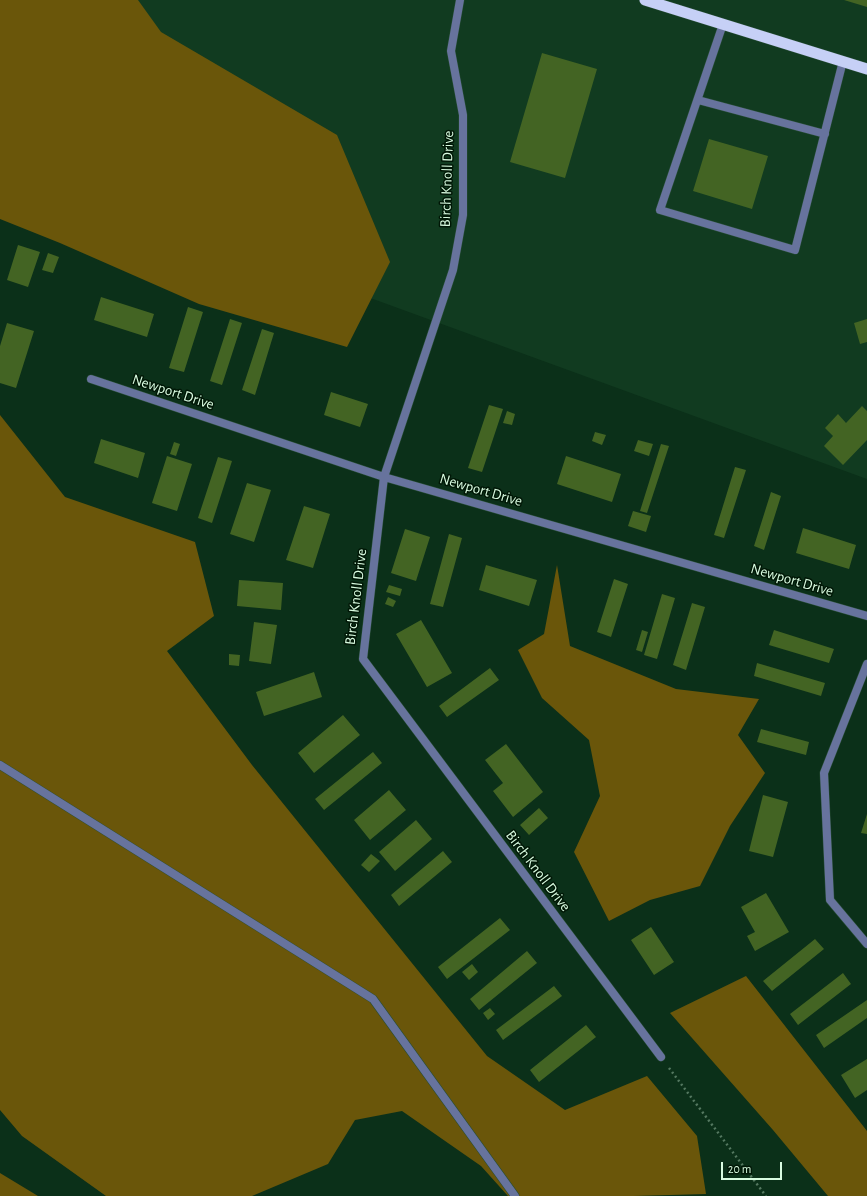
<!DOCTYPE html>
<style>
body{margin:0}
#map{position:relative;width:867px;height:1196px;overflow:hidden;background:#0b3019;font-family:"Alegreya Sans",sans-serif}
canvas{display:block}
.scale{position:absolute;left:721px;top:1162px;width:61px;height:18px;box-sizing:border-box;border:2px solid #d9fce1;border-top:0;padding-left:5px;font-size:12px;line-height:14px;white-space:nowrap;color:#d9fce1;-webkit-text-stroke:3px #001706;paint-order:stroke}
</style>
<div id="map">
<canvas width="867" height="1196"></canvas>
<div class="scale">20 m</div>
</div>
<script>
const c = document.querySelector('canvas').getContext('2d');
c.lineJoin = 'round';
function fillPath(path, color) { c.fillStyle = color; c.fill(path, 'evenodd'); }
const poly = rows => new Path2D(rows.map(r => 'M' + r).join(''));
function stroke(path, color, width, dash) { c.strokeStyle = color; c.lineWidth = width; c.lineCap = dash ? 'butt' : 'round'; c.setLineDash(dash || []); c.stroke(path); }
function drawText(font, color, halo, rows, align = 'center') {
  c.font = font + ' "Alegreya Sans",sans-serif'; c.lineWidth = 3; c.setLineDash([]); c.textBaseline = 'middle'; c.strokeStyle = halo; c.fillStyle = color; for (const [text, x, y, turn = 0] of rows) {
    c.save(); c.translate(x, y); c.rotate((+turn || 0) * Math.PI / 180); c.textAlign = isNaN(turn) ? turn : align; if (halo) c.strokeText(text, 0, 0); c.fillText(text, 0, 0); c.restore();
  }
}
const built = poly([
 [0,0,867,0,867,479,0,163]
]);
const forest = poly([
 [0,0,138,0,161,32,337,135,390,262,347,347,199,304,60,243,0,219],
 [0,415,65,497,195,542,214,616,167,651,252,765,487,1056,565,1110,647,1076,697,1136,706,1194,634,1196,508,1196,481,1166,402,1111,355,1120,328,1164,252,1196,106,1196,22,1136,0,1110],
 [557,565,570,646,676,689,759,699,738,735,765,773,730,826,700,886,650,900,609,921,574,852,600,796,589,740,542,698,518,650,544,634],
 [746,976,867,1131,867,1196,828,1196,773,1130,670,1013],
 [0,1173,38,1196,0,1196]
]);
const building = poly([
 [844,0,867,0,867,7],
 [542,53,597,69,565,178,510,162],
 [709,139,768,156,752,209,693,191],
 [18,245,40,252,28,287,7,280],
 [48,253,59,257,53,273,42,270],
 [101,297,154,314,147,337,94,320],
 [188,307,203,312,184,372,169,368],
 [230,319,242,323,222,385,210,381],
 [867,319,867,342,860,344,854,323],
 [7,323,34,331,16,388,0,383,0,346],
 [262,329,274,333,255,395,242,390],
 [331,392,368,404,360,427,324,415],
 [489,405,503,409,482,472,468,468],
 [862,406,867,411,867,440,843,465,824,446,833,436,825,428,838,414,846,423],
 [507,411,515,414,512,425,503,423],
 [595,432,606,435,602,445,592,441],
 [101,439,145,453,138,478,94,463],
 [638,440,653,444,649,456,634,451],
 [174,442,180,444,176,456,170,454],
 [661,444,669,446,647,513,640,511],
 [167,456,192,464,177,511,152,503],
 [566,456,621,474,612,502,557,484],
 [218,457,232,461,212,523,198,518],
 [735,467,746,470,724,538,714,535],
 [247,483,271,490,254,542,230,534],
 [771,492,781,496,764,550,754,546],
 [304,506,330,514,313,568,286,560],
 [633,511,651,516,646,532,628,526],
 [803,528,856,545,849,569,796,553],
 [405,529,430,537,416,581,391,573],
 [449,534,462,538,443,607,430,604],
 [486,565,537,580,529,606,479,590],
 [614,579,628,584,611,637,597,632],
 [239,580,283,583,281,610,237,606],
 [389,585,402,589,400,596,386,592],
 [662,594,675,598,657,659,644,655],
 [388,597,396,601,393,607,385,604],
 [692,603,705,607,686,670,673,665],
 [421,620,452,673,427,687,396,634],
 [254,622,277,625,271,664,249,661],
 [642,630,648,632,642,652,636,650],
 [774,630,834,649,829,663,769,645],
 [229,654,240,655,239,666,229,665],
 [757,663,825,683,821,696,754,676],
 [490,668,499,680,447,717,439,706],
 [314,672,322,697,264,716,256,692],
 [343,715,360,735,314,773,298,753],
 [761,729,809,742,806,755,757,742],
 [506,744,543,792,513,817,493,791,503,783,485,760],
 [373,752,382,763,324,810,315,799],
 [389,790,406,810,370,840,354,820],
 [763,795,788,802,773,857,749,851],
 [539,808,548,818,529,835,520,825],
 [867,814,867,834,861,833],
 [416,820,432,839,395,871,379,852],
 [443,851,452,862,399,906,391,895],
 [371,854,380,861,369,872,361,865],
 [766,893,789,932,755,951,747,936,755,932,741,907],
 [500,918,510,930,447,979,438,967],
 [651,927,674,962,654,975,631,940],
 [815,939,824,949,772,991,763,981],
 [527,951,537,963,479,1010,470,999],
 [472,964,478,972,469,980,462,972],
 [843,973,851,984,798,1025,790,1014],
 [554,986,562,996,503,1040,496,1030],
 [867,1000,867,1018,824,1048,816,1035],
 [490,1008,495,1014,488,1020,483,1013],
 [586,1025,596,1037,539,1082,530,1070],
 [867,1059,867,1090,855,1098,841,1075]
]);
const path = poly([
 [669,1068,766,1196]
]);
const service = poly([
 [723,24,660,210,795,250,843,61],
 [698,100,825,134],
 [0,765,373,999,515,1196]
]);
const minor = poly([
 [460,0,451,51,463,115,463,215,453,270,384,477,363,659,661,1057],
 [91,379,384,477,867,616],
 [867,664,824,773,830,900,867,944]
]);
const trunk = poly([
 [645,0,867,69]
]);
const streetNames = [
 ["Birch Knoll Drive",447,179,-88],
 ["Newport Drive",173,392,18],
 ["Newport Drive",481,490,16],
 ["Newport Drive",792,580,16],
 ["Birch Knoll Drive",356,597,-83],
 ["Birch Knoll Drive",538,871,53]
];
fillPath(built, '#113b20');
fillPath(forest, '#6a560a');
fillPath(building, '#436423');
stroke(service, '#284d35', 9);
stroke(minor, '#284d35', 9);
stroke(trunk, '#284d35', 12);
stroke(path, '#547860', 2.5, [2, 3]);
stroke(service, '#67739d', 8);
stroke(minor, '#67739d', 8);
stroke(trunk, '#c6d0f6', 11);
drawText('15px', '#d9fce1', '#001706', streetNames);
</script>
